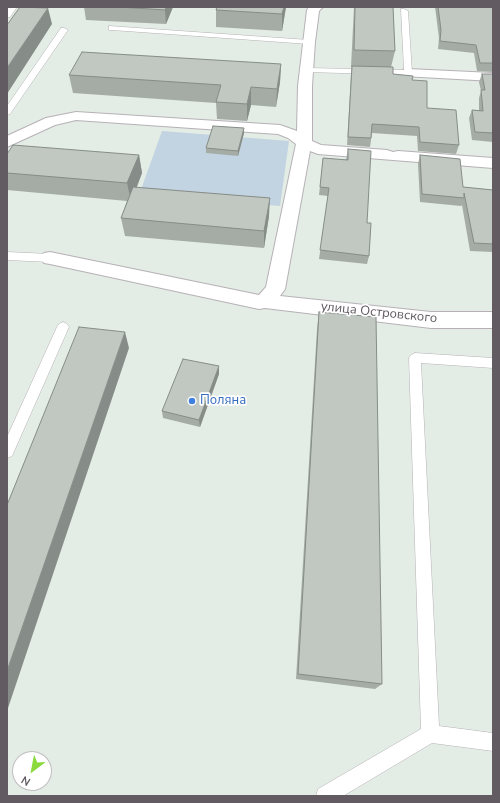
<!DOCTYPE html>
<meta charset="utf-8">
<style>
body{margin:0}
#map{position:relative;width:500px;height:803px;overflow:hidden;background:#e3ece5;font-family:"Nunito Sans",sans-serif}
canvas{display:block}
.frame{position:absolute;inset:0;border:8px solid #625b62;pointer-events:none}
.north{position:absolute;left:12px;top:751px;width:40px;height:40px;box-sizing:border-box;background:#fff;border:1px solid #c0bdc0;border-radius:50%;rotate:212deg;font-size:11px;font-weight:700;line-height:16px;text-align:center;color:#625b62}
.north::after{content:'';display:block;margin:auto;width:14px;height:18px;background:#8ad93d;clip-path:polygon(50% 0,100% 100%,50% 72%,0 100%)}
</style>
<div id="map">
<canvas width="500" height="803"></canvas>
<div class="frame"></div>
<div class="north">N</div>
</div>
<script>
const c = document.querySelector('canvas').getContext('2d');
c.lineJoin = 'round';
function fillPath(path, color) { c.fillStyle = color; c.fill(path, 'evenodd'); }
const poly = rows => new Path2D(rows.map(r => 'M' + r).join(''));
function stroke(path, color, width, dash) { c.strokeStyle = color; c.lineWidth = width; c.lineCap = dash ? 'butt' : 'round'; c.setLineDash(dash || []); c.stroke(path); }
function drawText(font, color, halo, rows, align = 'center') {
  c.font = font + ' "Nunito Sans",sans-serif'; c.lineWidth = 3.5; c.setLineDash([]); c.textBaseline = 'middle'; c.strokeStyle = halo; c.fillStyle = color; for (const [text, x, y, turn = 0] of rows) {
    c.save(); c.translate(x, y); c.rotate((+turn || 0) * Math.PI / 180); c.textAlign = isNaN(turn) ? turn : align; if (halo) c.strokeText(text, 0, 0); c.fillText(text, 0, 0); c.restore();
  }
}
const green = poly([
 [162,131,289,141,280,206,139,195]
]);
const service = poly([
 [9,7,17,7,10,17,7,17,7,10,9,7],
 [401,9,404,9,408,11,412,73,411,75,307,72,303,70,307,68,404,70,401,9],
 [109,26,309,40,313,42,309,44,112,30,109,30,109,26],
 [61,28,64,28,68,30,10,114,7,115,7,106,61,28],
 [7,252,50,254,54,255,55,258,54,261,50,262,7,260,7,252],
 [63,322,67,324,69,327,12,456,7,458,7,437,57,327,59,324,63,322],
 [415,353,493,358,493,368,421,363,439,726,493,733,493,751,432,743,343,796,316,796,318,789,421,729,409,358,411,355,415,353]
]);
const minor = poly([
 [309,7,323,7,319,11,315,42,312,86,312,141,321,145,387,150,393,152,398,151,493,158,493,168,318,154,310,151,285,289,280,296,431,312,493,312,493,328,431,328,265,308,259,309,50,264,44,263,41,258,44,253,50,252,259,295,266,287,296,144,288,138,278,134,76,120,55,125,7,147,7,136,46,118,76,112,280,125,297,131,298,86,307,10,309,7],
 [408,69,493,73,493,81,403,76,401,73,403,70,408,69]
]);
const wall = poly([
 [84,7,173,7,166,24,86,20],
 [286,7,282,31,216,27,216,10],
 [354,7,393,7,395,51,391,67,393,74,412,80,427,108,459,145,456,154,418,151,417,136,372,133,370,147,347,145,351,75,352,67,351,67],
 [435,7,493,7,493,72,477,71,474,53,438,49,439,38],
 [281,64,280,82,276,107,251,105,247,121,217,119,216,103,73,93,69,75],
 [482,74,493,74,493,142,472,140,469,118,472,110,479,110,479,98,481,91,479,82],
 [244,128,244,133,238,156,206,153,206,148],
 [348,149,367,223,369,256,367,264,319,259,328,196,319,195,323,158,346,160],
 [7,154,139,155,142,173,137,187,269,216,264,248,125,236,121,218,127,201,7,190],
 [420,155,463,187,493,190,493,252,470,251,462,205,461,206,420,202,418,164],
 [319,312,382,684,375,689,296,679,317,329],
 [219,366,219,374,200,427,163,418,162,411]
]);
const shadedWall = poly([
 [166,7,173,7,166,24,165,10],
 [284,7,286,7,282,31,282,14],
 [48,8,52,24,7,94,7,68],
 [281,64,280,82,276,107,277,89],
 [251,87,251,105,247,121,247,104],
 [244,128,244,133,238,156,238,151],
 [139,155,142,173,131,201,127,183],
 [270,198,269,216,264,248,264,231],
 [125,332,129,348,7,711,7,671],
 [219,366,219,374,200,427,199,420]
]);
const building = poly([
 [20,7,48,8,7,68,7,25,20,7],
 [119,7,166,7,165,10,119,7],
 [217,7,284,7,282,14,216,10,217,7],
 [355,7,393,7,395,51,354,50,355,7],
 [438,7,493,7,493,63,480,63,476,45,440,41,441,30,438,7],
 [82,52,281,64,277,89,251,87,247,104,216,102,221,85,69,75,82,52],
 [352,66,393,67,393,74,413,76,412,80,427,81,427,108,456,110,459,145,420,142,419,127,372,124,371,138,348,137,352,66],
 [482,74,493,74,493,133,475,132,472,110,483,111,481,90,485,90,482,74],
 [213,126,244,128,238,151,206,148,213,126],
 [13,145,139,155,127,183,7,173,7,154,13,145],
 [348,149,371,151,367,223,371,223,369,256,320,250,329,188,320,187,323,158,348,160,348,149],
 [420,155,460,159,463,187,493,190,493,244,474,243,464,193,464,198,422,194,420,155],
 [133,187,270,198,264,231,121,218,133,187],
 [319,312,376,317,382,684,298,674,319,312],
 [79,327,125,332,7,671,7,505,79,327],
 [183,359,219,366,199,420,162,411,183,359]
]);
const markers = [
 [192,401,4,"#3f7fe0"]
];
const streetNames = [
 ["улица Островского",379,313,6]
];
const shopNames = [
 ["Поляна",200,401]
];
fillPath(green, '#c2d4e2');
stroke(service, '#b7b1b7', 1);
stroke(minor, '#b7b1b7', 2);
fillPath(service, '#fff');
fillPath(minor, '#fff');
fillPath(wall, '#a5aca6');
fillPath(shadedWall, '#868c87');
fillPath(building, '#c0c8c1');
stroke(building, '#868c87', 1);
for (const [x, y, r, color] of markers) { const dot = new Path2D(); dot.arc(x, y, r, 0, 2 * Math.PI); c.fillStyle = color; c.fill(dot); stroke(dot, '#fff', 1.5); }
drawText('13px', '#625b62', '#fff', streetNames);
drawText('13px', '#366cbe', '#fff', shopNames, 'left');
</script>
